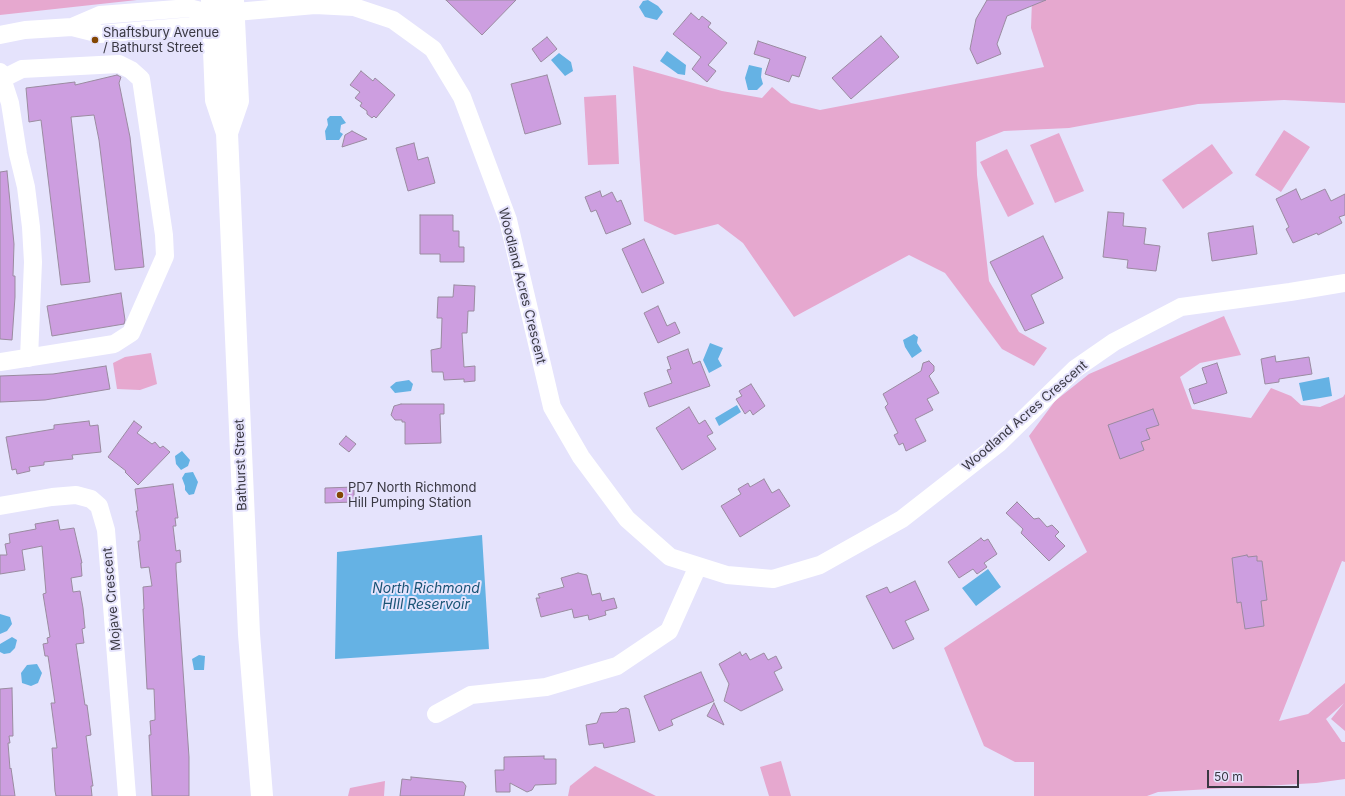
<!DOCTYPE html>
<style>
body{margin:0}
#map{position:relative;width:1345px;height:796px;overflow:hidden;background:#e5e3fc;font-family:Inter,sans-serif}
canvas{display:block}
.scale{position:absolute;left:1207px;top:770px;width:92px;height:18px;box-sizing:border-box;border:2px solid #393842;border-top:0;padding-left:5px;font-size:12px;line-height:14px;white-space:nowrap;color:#393842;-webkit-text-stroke:3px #e5e3fc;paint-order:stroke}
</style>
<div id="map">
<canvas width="1345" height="796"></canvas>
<div class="scale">50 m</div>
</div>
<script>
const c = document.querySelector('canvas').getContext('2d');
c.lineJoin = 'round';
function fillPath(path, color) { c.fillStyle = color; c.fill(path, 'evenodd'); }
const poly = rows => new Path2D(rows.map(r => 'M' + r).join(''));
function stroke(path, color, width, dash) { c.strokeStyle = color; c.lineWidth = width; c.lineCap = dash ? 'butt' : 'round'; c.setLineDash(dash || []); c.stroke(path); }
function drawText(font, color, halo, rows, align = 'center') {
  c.font = font + ' Inter,sans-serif'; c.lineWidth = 4; c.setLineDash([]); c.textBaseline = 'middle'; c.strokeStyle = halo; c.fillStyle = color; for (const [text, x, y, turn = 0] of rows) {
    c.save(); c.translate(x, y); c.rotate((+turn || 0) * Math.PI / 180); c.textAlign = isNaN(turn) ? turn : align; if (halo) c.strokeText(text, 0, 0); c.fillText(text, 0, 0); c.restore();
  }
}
const green = poly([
 [0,0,137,0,0,15],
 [1032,0,1345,0,1345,103,1284,100,1198,104,1069,128,1004,131,976,142,977,175,989,281,1019,332,1047,348,1034,366,1002,349,945,273,909,255,794,317,743,243,718,224,675,235,644,221,633,66,722,91,762,98,772,87,791,103,820,110,1044,67,1031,28],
 [616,95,619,164,588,165,584,97],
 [1284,130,1310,147,1281,192,1255,175],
 [1059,133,1084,191,1055,203,1030,145],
 [1212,144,1233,173,1183,209,1162,180],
 [1007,149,1034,204,1008,217,980,162],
 [1224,316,1241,355,1200,363,1180,377,1192,409,1251,418,1271,388,1291,396,1301,405,1320,407,1343,397,1345,394,1345,562,1342,561,1279,721,1308,714,1345,683,1345,731,1331,719,1344,703,1326,719,1342,742,1345,742,1345,779,1316,783,1158,792,1147,796,1034,796,1034,762,1015,762,984,746,944,648,1087,552,1029,436,1055,401,1089,374],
 [151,353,157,384,140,390,117,389,113,363,125,357],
 [781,761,791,796,769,796,760,767],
 [595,766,656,796,568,796,570,786],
 [385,781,384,796,348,796,350,788]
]);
const water = poly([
 [648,0,658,6,663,12,657,20,645,17,639,7,643,1],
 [667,51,686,65,685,75,678,74,660,61],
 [559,53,571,62,573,71,565,76,551,60],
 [749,65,762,68,761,77,763,84,757,90,748,90,745,78],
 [330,116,341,116,346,123,341,125,340,132,343,134,339,140,326,140,325,131,328,125,327,119],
 [914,334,918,337,917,343,922,351,912,358,905,347,903,340],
 [710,343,723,348,718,359,722,366,709,373,703,360],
 [1329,377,1332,396,1303,401,1299,383],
 [409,380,413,384,411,391,395,393,390,387,396,382],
 [737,405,741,412,719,426,715,418],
 [182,451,190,460,188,466,181,470,176,464,175,456],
 [193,472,198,482,194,494,189,495,185,490,185,486,182,478,185,473],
 [482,535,489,649,335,659,337,552],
 [988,569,1001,587,976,606,962,588],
 [0,614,10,617,12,624,7,631,0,634],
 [12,637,17,640,15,648,10,653,4,654,0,652,0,644],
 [199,655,205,656,204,670,194,670,192,659],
 [37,664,42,673,38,683,31,686,22,683,21,673,27,665]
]);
const building = poly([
 [446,0,516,0,482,35,446,0],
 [987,0,1046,0,1007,16,997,44,1001,54,977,64,970,49,976,19,987,0],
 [691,13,699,20,702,16,711,23,708,27,727,43,708,65,716,71,707,82,692,69,701,57,673,34,691,13],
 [881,36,899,57,851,99,832,78,881,36],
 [547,37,557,49,541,62,532,49,547,37],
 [758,41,806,57,799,77,792,75,789,82,765,74,770,59,754,54,758,41],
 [361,71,373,81,375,78,395,95,376,118,374,116,372,118,367,114,367,111,360,106,362,103,355,98,360,92,350,85,361,71],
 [117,75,121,77,119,83,130,137,144,267,115,270,99,140,94,115,71,117,90,282,61,285,41,120,29,122,26,88,75,82,75,85,117,75],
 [547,75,561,124,525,134,511,84,547,75],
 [352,131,367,139,342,147,345,135,352,131],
 [414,143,418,160,428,157,435,183,408,191,396,148,414,143],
 [7,171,14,244,13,276,15,276,15,297,12,340,0,339,0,172,7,171],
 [1296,189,1301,200,1325,189,1331,201,1345,194,1345,215,1339,217,1342,223,1318,235,1317,233,1293,243,1286,229,1289,227,1276,199,1296,189],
 [600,191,602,197,612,192,617,202,621,200,631,224,606,234,596,210,591,212,585,197,600,191],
 [1108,212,1124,213,1123,226,1146,228,1144,244,1160,246,1156,271,1127,268,1128,260,1103,257,1108,212],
 [420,215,453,215,453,231,459,231,459,247,464,247,464,262,440,262,440,254,420,254,420,215],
 [1253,226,1257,254,1212,261,1208,233,1253,226],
 [1043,236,1063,278,1031,295,1044,323,1025,331,990,262,1043,236],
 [644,239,664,283,642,293,622,249,644,239],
 [454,285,475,286,474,311,468,311,467,333,462,333,464,367,475,366,475,381,464,382,464,379,444,380,443,372,432,372,431,350,441,348,442,318,437,318,438,297,453,297,454,285],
 [121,293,125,320,124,324,52,336,47,306,121,293],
 [658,306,667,326,675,322,680,333,658,343,644,313,658,306],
 [688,349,693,364,700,361,710,386,649,407,644,393,672,383,667,370,671,369,667,357,688,349],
 [1275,356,1276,362,1309,357,1312,374,1279,379,1279,382,1265,384,1261,359,1275,356],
 [929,361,934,366,934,371,929,376,939,393,927,399,933,410,915,419,926,441,906,451,903,443,899,445,894,435,898,433,885,407,888,404,883,394,921,371,923,363,929,361],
 [1217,363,1227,393,1194,404,1189,389,1207,383,1202,368,1217,363],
 [106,366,110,389,45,400,0,402,0,376,53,374,106,366],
 [751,384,765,406,753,415,750,410,745,414,736,399,742,396,739,391,751,384],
 [401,404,444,404,444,414,440,414,441,443,405,444,405,422,402,422,402,420,395,420,391,415,394,406,401,404],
 [689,407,699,424,705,420,713,433,707,436,716,449,682,470,656,428,689,407],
 [1153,409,1159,425,1146,429,1150,439,1141,442,1144,450,1120,459,1108,425,1153,409],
 [89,421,90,426,98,425,101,452,72,455,73,459,44,462,44,465,29,467,30,471,17,474,16,469,12,470,6,437,54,429,54,425,89,421],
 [134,421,142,427,137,433,152,444,155,442,160,448,163,446,170,452,138,485,125,472,126,471,108,457,134,421],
 [346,436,356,444,349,452,339,444,346,436],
 [764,479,772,493,779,489,790,506,740,537,721,506,741,494,738,489,748,483,750,487,764,479],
 [173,484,178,518,175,518,176,526,173,526,176,551,180,550,181,562,176,563,176,569,189,757,189,796,152,796,149,735,151,735,150,721,155,720,155,715,154,689,147,689,143,609,144,609,143,587,152,586,149,567,141,568,138,541,140,541,140,535,136,511,138,511,135,489,173,484],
 [354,487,354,502,325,503,325,488,354,487],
 [1017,502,1034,519,1039,518,1047,527,1052,525,1059,532,1055,536,1065,546,1049,561,1021,533,1023,529,1006,513,1017,502],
 [58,520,60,530,74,528,82,563,81,563,82,576,71,578,73,592,80,591,83,608,85,628,82,629,84,643,76,644,85,705,87,705,91,735,86,736,93,786,91,786,92,796,56,796,55,791,52,748,57,748,51,703,55,703,48,656,45,656,43,644,48,643,47,638,50,637,43,594,46,593,42,546,22,550,25,570,0,574,0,555,7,555,5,544,10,543,9,534,36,529,35,524,58,520],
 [981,538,984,541,988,539,997,554,984,563,987,567,977,574,973,569,959,578,948,562,981,538],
 [1247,555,1248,557,1257,556,1257,561,1262,561,1267,600,1261,601,1264,626,1245,629,1241,602,1237,603,1232,558,1247,555],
 [578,573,587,575,592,595,600,593,602,601,614,598,617,608,605,611,606,615,589,620,588,615,574,618,572,609,541,617,536,598,540,598,538,594,564,587,561,578,578,573],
 [915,581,929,610,905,621,914,639,893,649,866,596,887,587,890,593,915,581],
 [740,652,742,656,746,653,750,660,764,653,768,660,776,656,782,668,774,672,783,690,741,711,724,701,729,684,719,664,740,652],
 [701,672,714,701,671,720,673,725,659,731,644,696,701,672],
 [12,688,13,736,9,736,10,743,8,743,10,769,11,768,15,796,0,796,0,689,12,688],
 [714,703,724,725,707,716,714,703],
 [626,708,629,709,635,742,604,748,603,743,589,745,586,725,597,723,601,713,617,712,620,709,626,708],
 [544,756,544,759,556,759,556,784,535,785,532,790,527,792,510,783,510,792,496,792,495,770,504,770,504,757,544,756],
 [411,777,463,782,466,786,464,796,400,796,402,779,411,780,411,777]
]);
const minor = poly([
 [72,27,100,34,193,26,213,14],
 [0,35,25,30,72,27,100,15,189,8,213,14,315,5,354,7,393,20,433,49,462,97,508,220,552,407,581,457,627,519,670,557,727,575,773,579,820,565,902,519,998,444,1075,369,1114,342,1181,307,1290,292,1345,283],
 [0,72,10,103,18,154,26,187,31,227,33,262,29,358],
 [0,362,114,344,131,333,165,256,164,235,141,79,131,70,119,64,22,69,2,79],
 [0,506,52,497,76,495,91,499,99,506,106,530,127,796],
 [436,714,471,695,546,687,617,666,669,631,698,566]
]);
const major = poly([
 [212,0,216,100,227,133,249,634,262,796],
 [227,133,238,101,233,0]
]);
const markers = [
 [95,40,4,"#834603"],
 [340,495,4,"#834603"]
];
const poiNames = [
 ["Shaftsbury Avenue",103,33],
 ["/ Bathurst Street",103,48],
 ["PD7 North Richmond",348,488],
 ["Hill Pumping Station",348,503]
];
const streetNames = [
 ["Woodland Acres Crescent",522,286,76],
 ["Woodland Acres Crescent",1025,416,-41],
 ["Bathurst Street",241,465,-92],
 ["Mojave Crescent",112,599,-95]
];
const waterNames = [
 ["North Richmond",426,589],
 ["HIll Reservoir",426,605]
];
fillPath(green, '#e6a8cf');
fillPath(water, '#65b2e4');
fillPath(building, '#cd9ee0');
stroke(building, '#9a8ba0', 1);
stroke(minor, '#fff', 18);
stroke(major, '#fff', 22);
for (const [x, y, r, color] of markers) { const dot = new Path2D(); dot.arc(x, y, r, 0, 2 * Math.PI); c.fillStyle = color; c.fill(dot); stroke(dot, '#e5e3fc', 1.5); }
drawText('13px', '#393842', '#e5e3fc', poiNames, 'left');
drawText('13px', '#393842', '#e5e3fc', streetNames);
drawText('italic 14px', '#1a5476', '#e5e3fc', waterNames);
</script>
